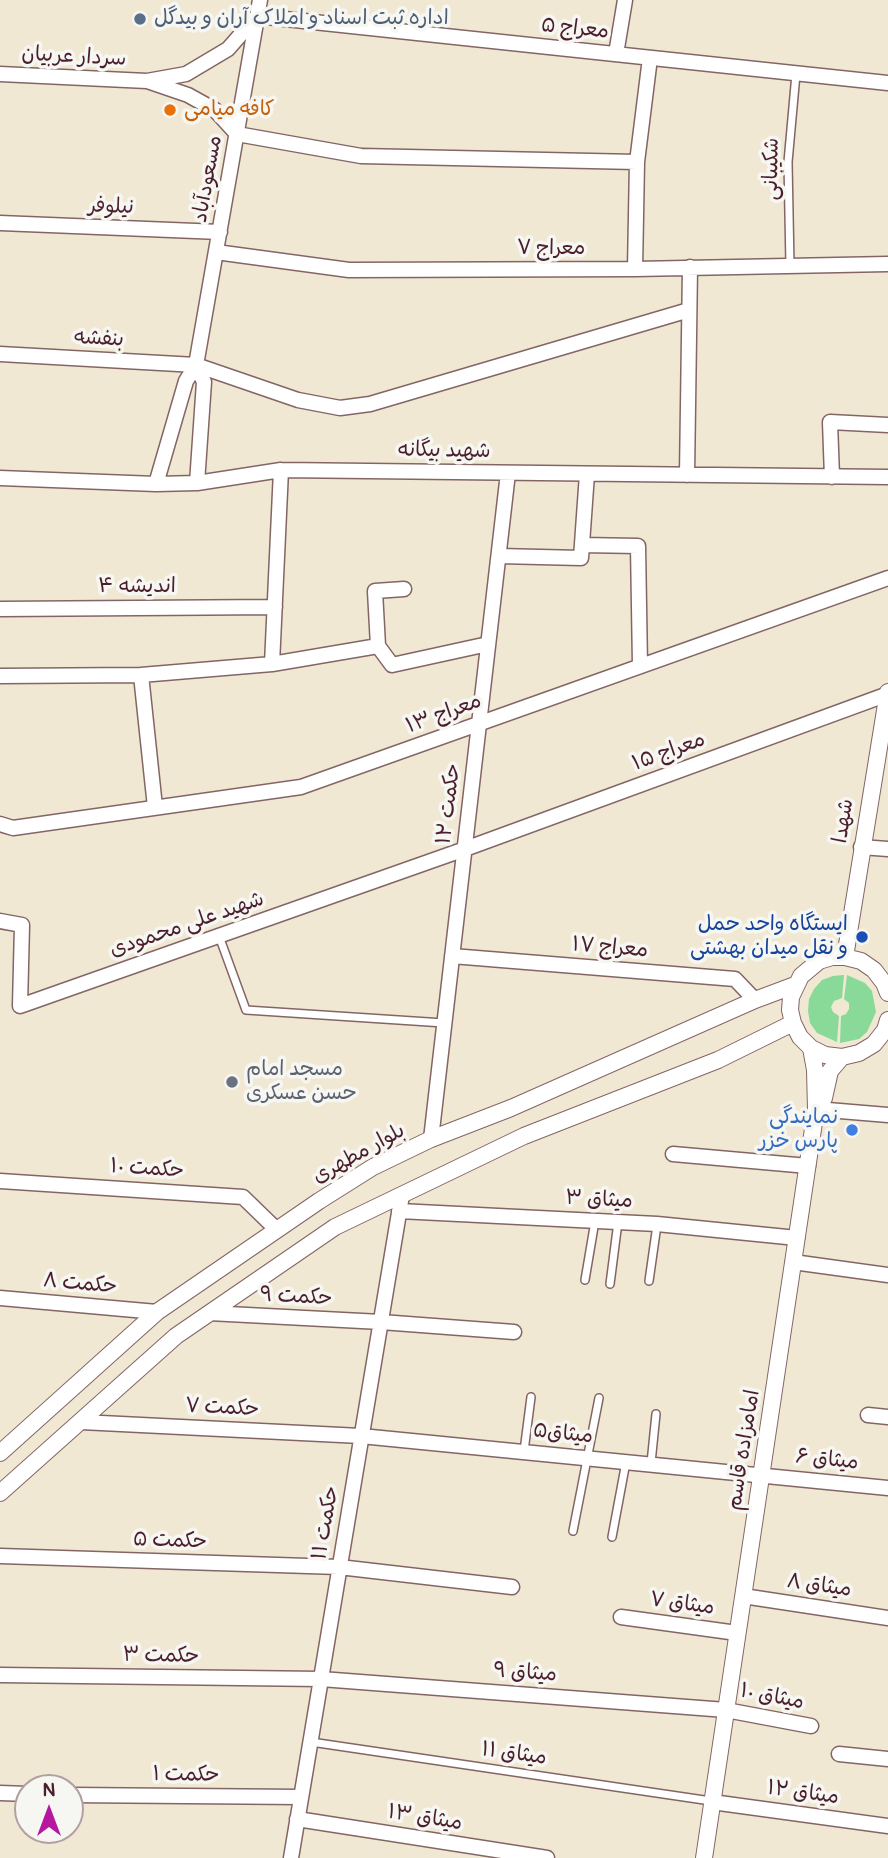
<!DOCTYPE html>
<meta charset="utf-8">
<style>
body{margin:0}
#map{position:relative;width:888px;height:1858px;overflow:hidden;background:#f0e8d3;font-family:Pangolin,sans-serif}
canvas{display:block}
.north{position:absolute;left:14px;top:1774px;width:70px;height:70px;box-sizing:border-box;background:#f6f6f2;border:2px solid #b1a0a2;border-radius:50%;rotate:0deg;font-size:19px;font-weight:700;line-height:28px;text-align:center;color:#4a1f2b}
.north::after{content:'';display:block;margin:auto;width:24px;height:32px;background:#b5179e;clip-path:polygon(50% 0,100% 100%,50% 72%,0 100%)}
</style>
<div id="map">
<canvas width="888" height="1858"></canvas>
<div class="north">N</div>
</div>
<script>
const c = document.querySelector('canvas').getContext('2d');
c.lineJoin = 'round';
function fillPath(path, color) { c.fillStyle = color; c.fill(path, 'evenodd'); }
const poly = rows => new Path2D(rows.map(r => 'M' + r).join(''));
function stroke(path, color, width, dash) { c.strokeStyle = color; c.lineWidth = width; c.lineCap = dash ? 'butt' : 'round'; c.setLineDash(dash || []); c.stroke(path); }
function drawText(font, color, halo, rows, align = 'center') {
  c.font = font + ' Pangolin,"Playpen Sans Arabic",sans-serif'; c.lineWidth = 7; c.setLineDash([]); c.textBaseline = 'middle'; c.strokeStyle = halo; c.fillStyle = color; for (const [text, x, y, turn = 0] of rows) {
    c.save(); c.translate(x, y); c.rotate((+turn || 0) * Math.PI / 180); c.textAlign = isNaN(turn) ? turn : align; if (halo) c.strokeText(text, 0, 0); c.fillText(text, 0, 0); c.restore();
  }
}
const green = poly([
 [844,975,842,998,834,1001,831,1007,833,1012,839,1016,837,1042,817,1033,810,1023,808,1011,809,999,814,989,822,980,833,976],
 [847,975,865,983,872,991,876,1012,867,1032,859,1039,840,1043,841,1016,846,1014,849,1009,849,1003,844,999]
]);
const service = poly([
 [790,266,788,162,796,74],
 [219,936,246,1010,444,1023],
 [585,1280,595,1221],
 [649,1281,657,1225],
 [610,1284,618,1222],
 [524,1451,531,1397],
 [651,1463,656,1414],
 [573,1531,599,1398],
 [612,1537,626,1462],
 [311,1742,711,1801],
 [58,1834,59,1830]
]);
const minor = poly([
 [616,54,625,0],
 [0,74,147,81],
 [637,162,361,156,237,134,215,110,188,95,147,81,186,74,228,49,257,16,888,83],
 [0,223,220,232],
 [216,252,349,270,635,269,888,264],
 [635,269,637,162,650,58],
 [0,354,196,365,298,400,340,408,370,404,689,310],
 [196,365,204,382,197,483],
 [687,475,690,267],
 [832,477,830,422,888,425],
 [0,478,156,484,197,483,281,470,888,477],
 [156,484,186,381,196,365,260,0],
 [582,545,638,546,640,666],
 [499,556,581,558,587,474],
 [0,609,275,607],
 [378,646,375,591,404,589],
 [272,664,281,470],
 [141,675,155,807],
 [0,676,141,675,272,664,378,646,392,665,488,644],
 [0,824,13,828,301,787,888,578],
 [861,847,888,849],
 [0,921,22,925,20,1006,465,849,888,694],
 [452,956,735,979,755,1000],
 [816,1109,888,1115],
 [431,1139,508,473],
 [673,1154,808,1166],
 [0,1181,243,1197,277,1230],
 [399,1211,657,1224,797,1238],
 [793,1262,888,1275],
 [0,1298,157,1312],
 [209,1313,381,1322,514,1332],
 [868,1415,888,1417],
 [81,1422,361,1436,888,1488],
 [0,1556,339,1567,512,1587],
 [743,1596,888,1618],
 [621,1617,737,1633],
 [0,1675,321,1679,726,1710,811,1726],
 [839,1754,888,1759],
 [0,1793,28,1794],
 [70,1795,301,1797],
 [712,1802,888,1826],
 [297,1819,547,1858],
 [291,1858,402,1195]
]);
const tertiary = poly([
 [845,957,888,692],
 [888,993,884,983,874,970,861,961,845,957,832,957,819,961,801,976,791,997,790,1010,793,1023,800,1037,811,1048,825,1055,842,1057,859,1053,874,1044,885,1030,888,1020],
 [816,1109,824,1098,830,1071,842,1057],
 [0,1453,157,1312,319,1201,373,1167,431,1139,511,1108,755,1000,795,985],
 [0,1493,176,1336,335,1227,524,1136,718,1060,793,1023],
 [704,1858,816,1109,815,1070,811,1048]
]);
const markers = [
 [140,19,7,"#5c6f8a"],
 [170,110,7,"#e8710a"],
 [862,937,7,"#1a4fb4"],
 [232,1082,7,"#6b7280"],
 [852,1130,7,"#3f7fe0"]
];
const serviceNames = [
 ["اداره ثبت اسناد و املاک آران و بیدگل",154,19]
];
const streetNames = [
 ["معراج ۵",575,29,6],
 ["سردار عربیان",74,57,3],
 ["شکیبانی",772,169,-89],
 ["مسعودآباد",208,179,-80],
 ["نیلوفر",111,207,2],
 ["معراج ۷",551,249],
 ["بنفشه",99,339,3],
 ["شهید بیگانه",444,451,1],
 ["اندیشه ۴",137,587],
 ["معراج ۱۳",444,714,-20],
 ["معراج ۱۵",669,752,-20],
 ["حکمت ۱۲",449,804,-83],
 ["شهدا",844,821,-81],
 ["شهید علی محمودی",187,925,-19],
 ["معراج ۱۷",610,948,5],
 ["بلوار مطهری",359,1154,-29],
 ["حکمت ۱۰",147,1169,4],
 ["میثاق ۳",599,1200,3],
 ["حکمت ۸",80,1284,5],
 ["حکمت ۹",296,1297,3],
 ["حکمت ۷",222,1408,3],
 ["میثاق۵",563,1434,6],
 ["امامزاده قاسم",744,1450,-81],
 ["میثاق ۶",827,1460,6],
 ["حکمت ۱۱",326,1523,-80],
 ["حکمت ۵",170,1541,2],
 ["میثاق ۸",819,1586,8],
 ["میثاق ۷",682,1604,8],
 ["حکمت ۳",161,1656,1],
 ["میثاق ۹",525,1673,4],
 ["میثاق ۱۰",772,1697,11],
 ["میثاق ۱۱",514,1754,8],
 ["حکمت ۱",186,1775,1],
 ["میثاق ۱۲",803,1793,8],
 ["میثاق ۱۳",425,1818,9]
];
const foodNames = [
 ["کافه میامی",184,110]
];
const transitNames = [
 ["ایستگاه واحد حمل",848,925],
 ["و نقل میدان بهشتی",848,949]
];
const worshipNames = [
 ["مسجد امام",246,1070],
 ["حسن عسکری",246,1094]
];
const shopNames = [
 ["نمایندگی",838,1118],
 ["پارس خزر",838,1142]
];
fillPath(green, '#89d999');
stroke(service, '#846566', 10);
stroke(minor, '#846566', 17);
stroke(tertiary, '#846566', 18);
stroke(service, '#fff', 7);
stroke(minor, '#fff', 14);
stroke(tertiary, '#fff', 16);
for (const [x, y, r, color] of markers) { const dot = new Path2D(); dot.arc(x, y, r, 0, 2 * Math.PI); c.fillStyle = color; c.fill(dot); stroke(dot, '#f6f6f2', 2.5); }
drawText('21px', '#4e5e75', '#f6f6f2', serviceNames, 'left');
drawText('21px', '#4a1f2b', '#f6f6f2', streetNames);
drawText('21px', '#c56008', '#f6f6f2', foodNames, 'left');
drawText('21px', '#164399', '#f6f6f2', transitNames, 'right');
drawText('21px', '#5b616d', '#f6f6f2', worshipNames, 'left');
drawText('21px', '#366cbe', '#f6f6f2', shopNames, 'right');
</script>
